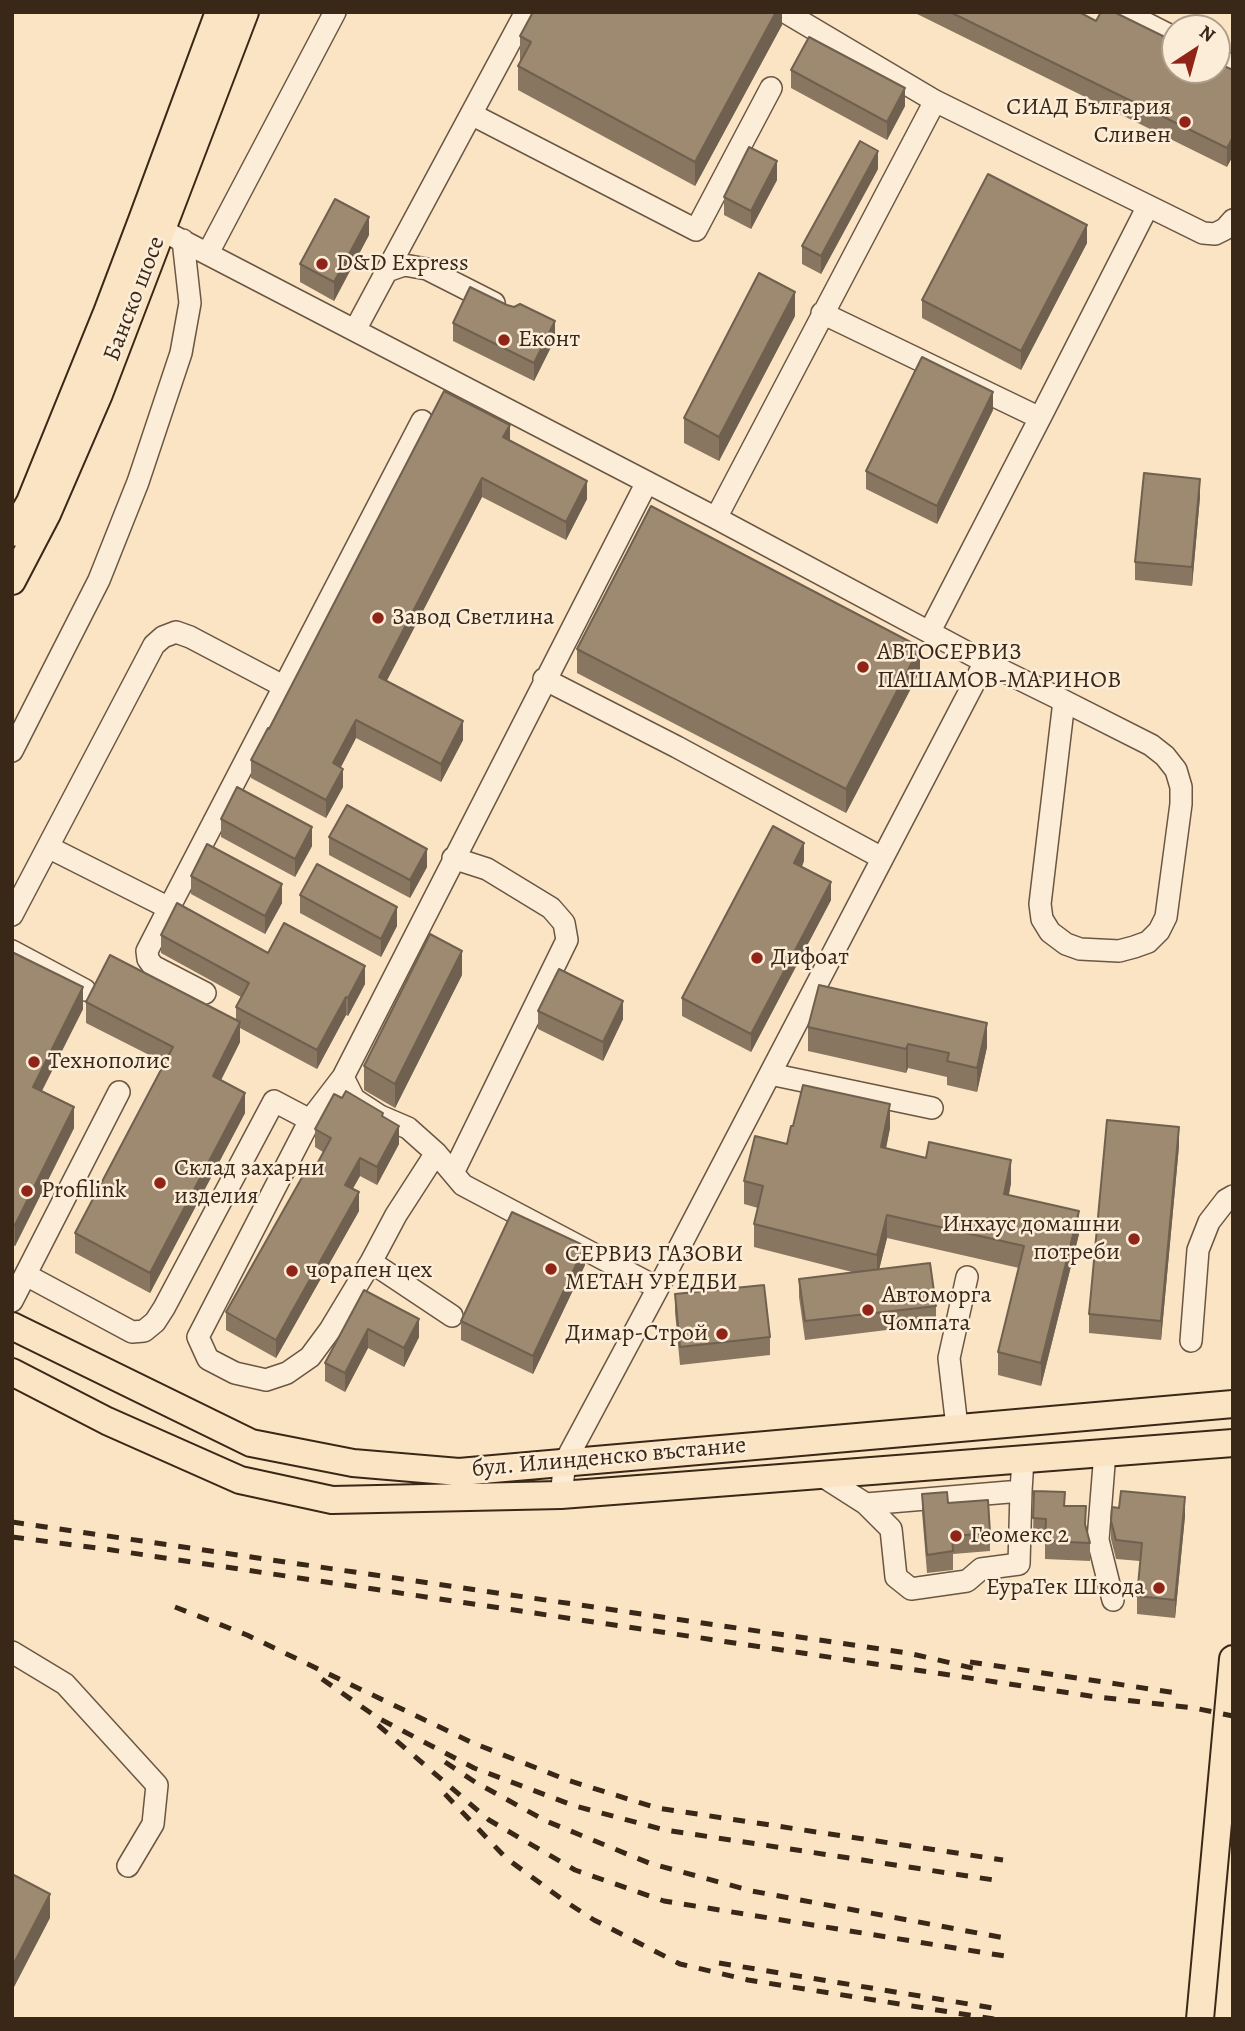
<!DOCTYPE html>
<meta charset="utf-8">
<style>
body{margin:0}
#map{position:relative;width:1245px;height:2031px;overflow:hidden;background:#fbe4c3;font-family:Alegreya,serif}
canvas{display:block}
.frame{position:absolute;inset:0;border:14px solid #392718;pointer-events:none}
.north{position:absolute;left:1161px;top:14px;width:70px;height:70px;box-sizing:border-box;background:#fcedd8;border:2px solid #ae9e8b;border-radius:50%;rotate:36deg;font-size:19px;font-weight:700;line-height:28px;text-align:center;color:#392718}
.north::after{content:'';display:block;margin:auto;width:24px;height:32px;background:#8f2418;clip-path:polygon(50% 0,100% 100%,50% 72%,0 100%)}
</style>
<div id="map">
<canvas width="1245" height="2031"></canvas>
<div class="frame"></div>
<div class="north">N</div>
</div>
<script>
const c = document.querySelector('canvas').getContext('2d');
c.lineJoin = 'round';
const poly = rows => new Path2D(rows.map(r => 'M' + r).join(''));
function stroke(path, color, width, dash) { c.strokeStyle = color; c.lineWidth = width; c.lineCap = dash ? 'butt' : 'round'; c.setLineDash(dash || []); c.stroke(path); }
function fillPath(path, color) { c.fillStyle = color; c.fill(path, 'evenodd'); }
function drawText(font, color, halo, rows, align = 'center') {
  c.font = font + ' Alegreya,serif'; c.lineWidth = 5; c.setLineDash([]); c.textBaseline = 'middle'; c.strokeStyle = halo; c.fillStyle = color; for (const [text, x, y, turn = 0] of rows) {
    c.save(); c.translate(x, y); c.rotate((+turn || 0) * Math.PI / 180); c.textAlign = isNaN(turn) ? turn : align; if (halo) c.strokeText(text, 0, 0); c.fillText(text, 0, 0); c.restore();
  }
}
const minor = poly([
 [785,12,935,101,1203,233,1215,234,1225,229,1233,220],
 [1124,12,1175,38],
 [1217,59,1233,66],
 [471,114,696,230,771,88],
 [150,224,716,518,985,662,665,1275,565,1462,561,1495],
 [208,253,335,12],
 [387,271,404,265,427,269,494,303],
 [822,313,1040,418,930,631],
 [355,330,526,12],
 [1040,418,1148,206],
 [716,518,935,101],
 [985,662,1064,701,1151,745,1165,756,1176,770,1181,787,1181,804,1166,917,1159,931,1148,942,1134,947,1119,951,1080,949,1066,944,1050,932,1042,919,1040,904,1064,701],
 [544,679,677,747,882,858],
 [12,751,99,580,138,482,181,353,190,303,183,240],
 [48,847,169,908,422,421],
 [169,908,147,951,148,959,153,966,205,993],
 [12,915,154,645,163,637,176,632,190,637,285,687],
 [12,951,85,990],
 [770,1074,932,1108],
 [343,1077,354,1099,380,1116,408,1128,436,1153,463,1185,658,1288],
 [436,1153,396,1215,371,1262,330,1330,310,1357,287,1373,266,1380,235,1373,208,1359,198,1337,310,1120,343,1077,647,482],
 [453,1173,567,940,564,923,551,908,487,869,453,858],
 [371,1262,452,1316],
 [26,1275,132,1332,144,1331,155,1322,164,1308,274,1101,310,1120],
 [12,1301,119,1092],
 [1191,1341,1198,1250,1209,1222,1226,1200,1233,1196],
 [957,1427,949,1358,967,1277],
 [1105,1452,1098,1540,1113,1600],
 [819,1474,866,1504,891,1529,896,1577,911,1589,967,1581,981,1569,1019,1564,1021,1491,1023,1459],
 [866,1504,1021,1491],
 [12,1652,65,1684,157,1785,153,1824,128,1866]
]);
const major = poly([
 [12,533,30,502,106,315,142,220,219,12],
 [12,581,47,514,99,394,245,12],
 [12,1326,251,1443,353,1463,459,1472,1233,1404],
 [12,1372,107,1421,240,1480,332,1500,561,1495,1233,1443],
 [1200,2019,1233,1659]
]);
const rail = poly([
 [12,1522,908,1653,981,1670],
 [12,1537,105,1549,1090,1696,1194,1708,1233,1716],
 [175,1607,247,1635,473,1743,567,1780,657,1808,1003,1860],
 [970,1662,1177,1693],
 [322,1679,378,1718,474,1768,575,1806,665,1830,994,1880],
 [378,1725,489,1820,575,1870,664,1901,1011,1957],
 [445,1762,475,1782,546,1821,649,1863,752,1891,1010,1939],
 [445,1794,506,1858,563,1900,594,1920,680,1964,748,1980,994,2019],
 [719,1963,999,2009]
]);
const wall = poly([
 [782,12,782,25,695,186,518,90,518,66,521,61,520,60,520,36],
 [913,12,1079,12,1096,21,1233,70,1227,167],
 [791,70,905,106,887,140,791,88],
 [878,169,821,274,802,264,802,246],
 [777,180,751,229,724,215,724,197],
 [369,235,334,301,300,282,300,264],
 [1087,243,1021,370,922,318,922,300],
 [795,316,719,461,684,443,684,418],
 [453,323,555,339,534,381,453,341],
 [993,410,937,524,866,489,866,471],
 [510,440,587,499,566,540,482,497,386,681,463,740,441,782,356,738,341,767,343,787,326,818,251,778,251,760,269,729],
 [1200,497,1192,586,1135,580,1135,562],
 [577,649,920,671,846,813,577,673],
 [221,819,312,846,295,877,221,837],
 [329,837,427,867,410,898,329,855],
 [804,861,802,867,831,900,751,1052,682,1016,682,998],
 [191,876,282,903,265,934,191,894],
 [300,895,397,926,381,957,300,913],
 [161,935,268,953,365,984,348,1016,346,1015,317,1069,240,1028,240,1042,221,1080,245,1113,150,1293,75,1253,75,1233,165,1063,86,1023,86,1002,236,1020,236,1007,241,997,161,953],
 [12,952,83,1009,42,1091,74,1128,15,1246,12,1245],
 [462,975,395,1108,364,1090,364,1066],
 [538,1011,623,1019,603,1061,538,1029],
 [808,1027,987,1047,977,1092,947,1085,947,1077,908,1068,906,1073,808,1051],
 [383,1117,399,1144,377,1185,360,1176,352,1189,359,1211,276,1358,226,1330,226,1312,323,1152,315,1147,315,1129],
 [890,1128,886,1149,1011,1183,1009,1195,1079,1234,1041,1386,998,1375,998,1352,1019,1268,887,1238,879,1269,936,1306,936,1324,805,1340,799,1297,799,1279,852,1272,754,1247,754,1224,758,1208,744,1204,744,1181,787,1144],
 [1179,1146,1161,1340,1089,1333,1089,1314],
 [585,1265,533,1374,461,1340,461,1321],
 [364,1290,419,1337,404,1367,368,1348,345,1392,325,1381,325,1363],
 [675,1294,770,1337,770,1355,680,1365,675,1312],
 [1034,1491,1065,1506,1086,1527,1090,1543,1090,1561,1045,1559,1045,1537,1033,1537],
 [922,1494,948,1503,990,1533,990,1551,953,1554,953,1570,927,1573,922,1512],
 [1185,1516,1175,1618,1137,1614,1137,1596,1140,1561,1116,1559,1111,1539,1111,1521]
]);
const shadedWall = poly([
 [776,12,782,12,782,25,695,186,695,162],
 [905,88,905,106,887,140,887,122],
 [1233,137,1233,156,1227,167,1227,148],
 [878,151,878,169,821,274,821,256],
 [777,161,777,180,751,229,751,211],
 [369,217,369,235,334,301,334,282],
 [1087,225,1087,243,1021,370,1021,351],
 [795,292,795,316,719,461,719,437],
 [555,321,555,339,534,381,534,363],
 [993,392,993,410,937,524,937,506],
 [510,425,510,443,503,437],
 [482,478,482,497,379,696,379,677],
 [1200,479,1200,497,1192,586,1192,567],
 [587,481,587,499,566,540,566,522],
 [920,647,920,671,846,813,846,789],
 [356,720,356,738,333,782,333,763],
 [463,721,463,740,441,782,441,764],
 [343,769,343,787,326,818,326,800],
 [312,827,312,846,295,877,295,859],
 [804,843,804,861,794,881,794,863],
 [427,849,427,867,410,898,410,880],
 [831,882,831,900,751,1052,751,1034],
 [282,884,282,903,265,934,265,916],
 [397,907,397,926,381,957,381,939],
 [462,951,462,975,395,1108,395,1084],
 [365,966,365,984,348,1016,348,998],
 [83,987,83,1009,33,1108,33,1087],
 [346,997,346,1015,317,1069,317,1050],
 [623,1001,623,1019,603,1061,603,1042],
 [240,1022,240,1042,213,1096,213,1076],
 [987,1023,987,1047,977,1092,977,1068],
 [908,1044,908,1068,906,1073,906,1049],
 [245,1093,245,1113,150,1293,150,1273],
 [890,1104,890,1128,881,1170,881,1147],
 [74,1107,74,1128,15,1246,15,1225],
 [399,1126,399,1144,377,1185,377,1167],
 [1179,1127,1179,1146,1161,1340,1161,1321],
 [360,1158,360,1176,345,1203,345,1185],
 [1011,1160,1011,1183,1004,1217,1004,1194],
 [359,1192,359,1211,276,1358,276,1340],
 [1079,1211,1079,1234,1041,1386,1041,1363],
 [887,1215,887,1238,877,1278,877,1255],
 [585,1246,585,1265,533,1374,533,1356],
 [419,1319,419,1337,404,1367,404,1348],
 [368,1329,368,1348,345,1392,345,1373],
 [1185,1497,1185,1516,1175,1618,1175,1600],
 [50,1894,50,1918,12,1991,12,1967]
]);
const building = poly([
 [533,12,776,12,695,162,518,66,531,42,520,36,533,12],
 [950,12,1079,12,1096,21,1101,12,1114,12,1175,42,1175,70,1217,70,1217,63,1233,70,1233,137,1227,148,950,12],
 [809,37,905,88,887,122,791,70,809,37],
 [860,141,878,151,821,256,802,246,860,141],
 [749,147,777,161,751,211,724,197,749,147],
 [988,174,1087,225,1021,351,922,300,988,174],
 [335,199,369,217,334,282,300,264,335,199],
 [759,273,795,292,719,437,684,418,759,273],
 [470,287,507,305,514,307,520,304,555,321,534,363,453,323,470,287],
 [922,357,993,392,937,506,866,471,922,357],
 [444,391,510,425,503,437,587,481,566,522,482,478,379,677,463,721,441,764,356,720,333,763,343,769,326,800,251,760,268,728,269,729,444,391],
 [1144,473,1200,479,1192,567,1135,562,1144,473],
 [651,506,920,647,846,789,577,649,651,506],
 [237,787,312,827,295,859,221,819,237,787],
 [347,805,427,849,410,880,329,837,347,805],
 [773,826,804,843,794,863,831,882,751,1034,682,998,773,826],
 [207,844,282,884,265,916,191,876,207,844],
 [317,864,397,907,381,939,300,895,317,864],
 [177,903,268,953,284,923,365,966,348,998,346,997,317,1050,236,1007,249,983,161,935,177,903],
 [430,934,462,951,395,1084,364,1066,430,934],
 [12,952,83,987,33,1087,74,1107,15,1225,12,1224,12,952],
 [110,955,240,1022,213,1076,245,1093,150,1273,75,1233,173,1047,86,1002,110,955],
 [559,969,623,1001,603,1042,538,1011,559,969],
 [819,985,987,1023,977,1068,947,1061,949,1053,908,1044,906,1049,808,1027,819,985],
 [803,1085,890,1104,881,1147,926,1158,929,1142,1011,1160,1004,1194,1079,1211,1041,1363,998,1352,1024,1246,887,1215,877,1255,754,1224,763,1186,744,1181,755,1136,787,1144,791,1126,793,1126,803,1085],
 [346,1091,383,1113,382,1116,399,1126,377,1167,360,1158,345,1185,359,1192,276,1340,226,1312,309,1165,315,1168,331,1138,315,1129,334,1094,342,1098,346,1091],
 [1107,1120,1179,1127,1161,1321,1089,1314,1107,1120],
 [512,1212,585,1246,533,1356,461,1321,512,1212],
 [930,1263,936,1306,805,1321,799,1279,930,1263],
 [764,1285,770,1337,680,1347,675,1294,764,1285],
 [364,1290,419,1319,404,1348,368,1329,345,1373,325,1363,364,1290],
 [1034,1491,1065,1492,1064,1506,1086,1506,1085,1524,1090,1543,1045,1541,1046,1519,1033,1518,1034,1491],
 [1121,1491,1185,1497,1175,1600,1137,1596,1142,1543,1116,1540,1111,1521,1112,1507,1119,1508,1121,1491],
 [947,1492,948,1503,988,1500,990,1533,952,1536,953,1551,927,1555,922,1494,947,1492],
 [12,1874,50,1894,12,1967,12,1874]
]);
const markers = [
 [1185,122,7,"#8f2418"],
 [322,264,7,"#8f2418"],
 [504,340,7,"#8f2418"],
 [378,618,7,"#8f2418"],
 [863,667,7,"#8f2418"],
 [757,958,7,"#8f2418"],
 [34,1062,7,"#8f2418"],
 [160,1183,7,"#8f2418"],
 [27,1191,7,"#8f2418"],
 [1134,1239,7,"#8f2418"],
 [551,1269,7,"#8f2418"],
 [292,1271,7,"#8f2418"],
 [868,1310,7,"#8f2418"],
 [722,1334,7,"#8f2418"],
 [956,1536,7,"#8f2418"],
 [1159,1588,7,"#8f2418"]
];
const poiNames = [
 ["СИАД България",1171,108,"right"],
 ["Сливен",1171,136,"right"],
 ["D&D Express",336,264],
 ["Еконт",518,340],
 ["Завод Светлина",392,618],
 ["АВТОСЕРВИЗ",877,653],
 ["ПАШАМОВ-МАРИНОВ",877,681],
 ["Дифоат",771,958],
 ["Технополис",48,1062],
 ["Склад захарни",174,1169],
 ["изделия",174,1197],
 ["Profilink",41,1191],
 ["Инхаус домашни",1120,1225,"right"],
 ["потреби",1120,1253,"right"],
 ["СЕРВИЗ ГАЗОВИ",565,1255],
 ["МЕТАН УРЕДБИ",565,1283],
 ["чорапен цех",306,1271],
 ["Автоморга",882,1296],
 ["Чомпата",882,1324],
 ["Димар-Строй",708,1334,"right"],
 ["Геомекс 2",970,1536],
 ["ЕураТек Шкода",1145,1588,"right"]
];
const streetNames = [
 ["Банско шосе",135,299,-69],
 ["бул. Илинденско въстание",609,1458,-5]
];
stroke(minor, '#6a5643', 24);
stroke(major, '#392718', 30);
stroke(minor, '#fcedd8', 21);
stroke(major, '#fbe4c3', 26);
stroke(rail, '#392718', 5, [12, 12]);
fillPath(wall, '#887661');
fillPath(shadedWall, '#6f604f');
fillPath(building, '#9e8971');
stroke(building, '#6f604f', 2);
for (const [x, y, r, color] of markers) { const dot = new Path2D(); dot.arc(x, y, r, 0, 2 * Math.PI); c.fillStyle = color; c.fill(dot); stroke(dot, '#fcedd8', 2.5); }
drawText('24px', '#392718', '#fcedd8', poiNames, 'left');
drawText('24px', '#392718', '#fcedd8', streetNames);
</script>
